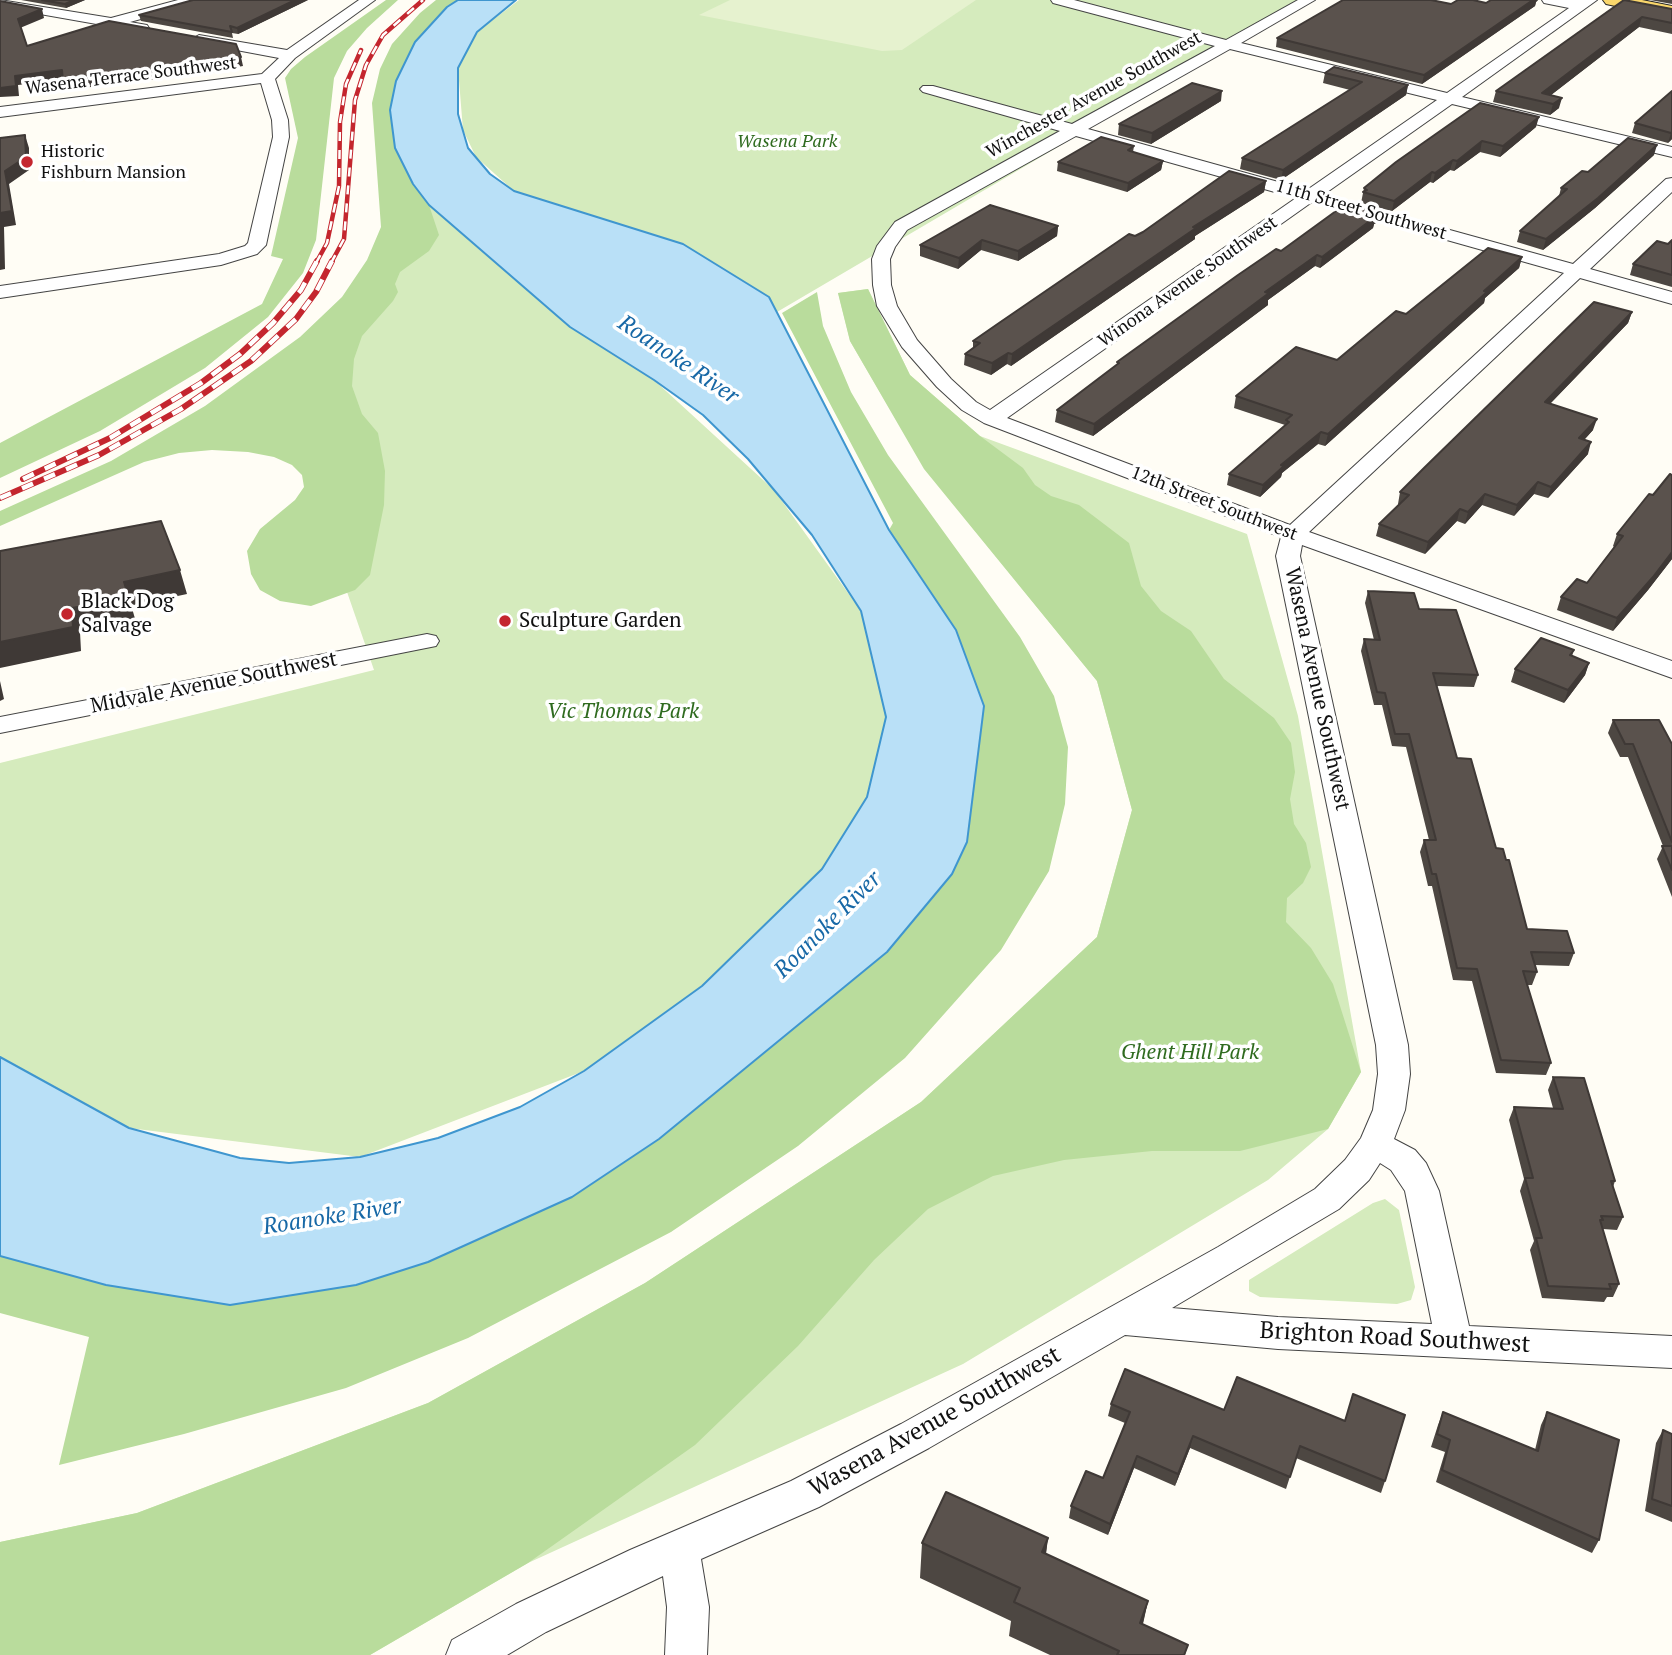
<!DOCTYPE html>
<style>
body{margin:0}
canvas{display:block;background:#fffdf5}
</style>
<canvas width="1672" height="1655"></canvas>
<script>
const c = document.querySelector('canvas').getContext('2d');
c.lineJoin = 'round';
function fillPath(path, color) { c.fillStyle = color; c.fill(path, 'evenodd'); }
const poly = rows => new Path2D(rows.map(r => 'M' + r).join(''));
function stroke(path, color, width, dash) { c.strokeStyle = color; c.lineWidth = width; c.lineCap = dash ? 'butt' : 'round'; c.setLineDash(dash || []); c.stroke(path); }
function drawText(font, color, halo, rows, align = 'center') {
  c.font = font + ' "PT Serif",serif'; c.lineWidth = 7; c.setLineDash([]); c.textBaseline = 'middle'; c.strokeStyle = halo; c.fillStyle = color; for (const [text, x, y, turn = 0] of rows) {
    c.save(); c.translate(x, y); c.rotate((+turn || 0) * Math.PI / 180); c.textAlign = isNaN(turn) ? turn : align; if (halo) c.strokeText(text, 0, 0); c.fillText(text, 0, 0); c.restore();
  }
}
const green = poly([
 [519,0,1308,0,777,312,718,266,514,191,476,157,463,130,458,68,477,32],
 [429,205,570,327,654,380,774,490,861,611,886,717,867,797,822,869,702,986,584,1071,360,1157,129,1128,0,1057,0,763,374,670,282,404,334,337],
 [868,289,910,375,980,436,1247,534,1298,716,1361,1072,1328,1129,1268,1180,963,1364,528,1563,370,1655,0,1655,0,1542,137,1513,428,1403,645,1283,921,1102,1097,937,1132,810,1097,681,925,469,850,341,838,293],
 [1385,1199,1399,1210,1415,1287,1411,1300,1397,1304,1260,1297,1249,1291,1249,1280,1373,1203]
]);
const forest = poly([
 [386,0,398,0,367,28,347,51,334,78,316,240,303,273,268,317,205,368,100,431,0,478,0,443,262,304,283,259,271,256,298,138,285,78,291,69,305,57],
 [436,0,458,0,447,7,396,81,390,110,395,148,413,184,429,205,439,235,429,251,400,272,395,284,398,292,393,301,362,336,354,359,352,386,362,414,378,433,385,471,384,505,370,575,355,590,311,606,280,601,260,590,251,574,247,551,260,529,295,500,304,487,302,475,292,465,274,457,248,452,212,450,179,453,144,462,0,526,0,511,111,461,205,406,300,337,342,297,367,260,381,227,372,103,380,69,392,44,420,13],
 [868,289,910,375,980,436,1023,468,1035,485,1051,496,1079,505,1129,543,1141,586,1161,611,1191,631,1224,679,1274,718,1291,743,1295,772,1290,799,1294,824,1306,843,1311,867,1303,883,1287,898,1286,922,1311,948,1333,984,1361,1072,1328,1129,1240,1151,1152,1151,1064,1160,993,1176,928,1209,874,1260,798,1346,695,1445,528,1563,370,1655,0,1655,0,1542,137,1513,428,1403,645,1283,921,1102,1097,937,1132,810,1097,681,924,469,850,341,838,293],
 [817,292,823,326,851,392,888,455,1020,637,1054,696,1068,747,1065,804,1049,871,1001,950,905,1058,798,1146,671,1232,468,1338,346,1388,184,1434,59,1465,89,1337,0,1313,0,1256,106,1285,230,1305,356,1285,428,1262,572,1197,659,1139,887,952,952,874,956,630,889,530,893,523,782,313]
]);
const pitch = poly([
 [730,0,976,0,902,50,882,51,699,15]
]);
const water = poly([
 [458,0,516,0,477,32,458,68,458,114,468,148,490,174,514,191,683,244,769,297,889,530,956,630,984,706,967,842,952,874,887,952,659,1139,572,1197,428,1262,356,1285,230,1305,106,1285,0,1256,0,1057,129,1128,240,1158,289,1163,360,1157,438,1138,520,1107,584,1071,702,986,822,869,867,797,886,717,861,611,812,535,748,459,703,415,654,380,570,327,429,205,413,184,395,148,390,110,396,81,415,42,447,7,458,0]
]);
const street = poly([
 [0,0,111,18,178,0,201,0,199,3,130,22,147,25,149,28,147,31,142,32,0,7,0,0],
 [359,0,375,0,295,58,275,79,288,120,289,137,266,245,257,254,221,265,0,298,0,286,219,254,245,246,248,243,273,137,272,120,261,83,0,117,0,107,262,74,279,58,199,43,192,39,199,35,287,50,359,0],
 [1051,0,1074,0,1226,40,1298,0,1315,0,1241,43,1447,93,1569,8,1544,3,1542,0,1597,0,1462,97,1672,147,1672,157,1452,104,1323,195,1573,264,1666,179,1672,178,1672,192,1590,269,1672,292,1672,304,1580,278,1309,532,1672,661,1672,678,1302,545,1300,556,1408,1045,1410,1074,1405,1110,1394,1139,1415,1150,1426,1163,1439,1191,1469,1326,1672,1336,1672,1368,1278,1349,1125,1335,929,1448,819,1507,701,1559,709,1607,707,1655,665,1655,667,1607,663,1576,546,1632,507,1655,446,1655,452,1640,516,1604,630,1550,791,1481,901,1424,1218,1247,1315,1189,1345,1160,1361,1138,1373,1110,1378,1074,1376,1045,1276,556,1281,537,984,423,962,410,937,387,902,347,877,306,873,285,872,259,877,246,895,222,1060,131,923,92,920,89,923,86,933,86,1072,124,1215,46,1053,3,1051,0],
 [1230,49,1437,100,1307,190,1088,129,1230,49],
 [1076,136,1296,198,990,410,976,402,951,379,917,340,897,306,891,285,890,259,895,247,907,230,1076,136],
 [1312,202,1564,273,1290,525,1007,418,1312,202],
 [1380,1163,1391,1170,1405,1191,1432,1324,1278,1317,1172,1308,1339,1209,1369,1180,1380,1163],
 [427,634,436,636,439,641,436,646,0,733,0,717,427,634]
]);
const primary = poly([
 [1603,0,1642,0,1672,6,1672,18,1606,4,1603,0]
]);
const railFar1 = poly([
 [316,263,327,243,339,186,340,122,346,84,361,50],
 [331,263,344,239,355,100,366,65,383,35,423,0]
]);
const rail = poly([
 [23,479,110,438,201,383,240,354,273,323,301,290,317,261],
 [0,498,99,455,181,409,251,361,296,319,316,292,332,261]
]);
const wall = poly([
 [21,0,85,0,66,8],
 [308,0,238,34,232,33,233,38,141,21,139,15],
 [1491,0,1538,0,1536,2,1535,6,1422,84,1276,47,1277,38,1451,4,1486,3],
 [1624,0,1672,9,1672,34,1639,27,1551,95,1559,108,1550,115,1493,102,1496,91],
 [1650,0,1672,0,1672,4],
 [1325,73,1408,85,1406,95,1281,180,1240,169,1242,158,1350,90,1323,83],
 [1672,91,1672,139,1668,143,1632,133,1635,123],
 [1221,101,1151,144,1118,135,1119,124],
 [1536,127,1500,157,1480,152,1454,171,1450,170,1433,183,1430,182,1392,211,1361,203,1364,188,1396,162],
 [1134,146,1133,152,1163,161,1161,170,1127,192,1057,171,1058,162],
 [1654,155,1595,208,1543,250,1517,242,1520,231,1559,196,1561,188,1588,172],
 [1266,181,1264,192,1195,236,1195,239,1011,366,1007,364,991,375,964,365,965,354,973,348,973,341,1135,236],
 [1378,212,1376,223,1374,224,1373,228,1320,268,1315,266,1268,300,1268,305,1093,436,1055,422,1057,410,1117,365,1117,362,1281,251],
 [1058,226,1057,236,1018,261,981,250,958,269,920,256,920,245],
 [1672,240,1672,287,1630,275,1633,264,1668,244],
 [1522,257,1519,268,1485,298,1484,303,1325,446,1318,444,1282,473,1281,477,1260,497,1227,485,1229,474,1285,425,1234,408,1236,396,1337,360,1406,314],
 [1632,312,1628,323,1550,404,1593,430,1584,440,1588,454,1548,498,1534,494,1514,516,1482,505,1465,524,1457,521,1425,554,1376,536,1379,524,1399,505,1398,504,1400,492],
 [1672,475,1672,559,1648,590,1613,631,1557,610,1561,597,1587,583,1614,547,1613,546,1617,534],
 [1368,591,1419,609,1478,675,1474,687,1437,686,1457,758,1496,848,1527,929,1574,953,1569,966,1535,965,1537,972,1532,985,1527,985,1551,1063,1546,1075,1496,1073,1472,981,1453,980,1432,886,1428,886,1420,852,1424,840,1429,840,1406,747,1392,746,1382,705,1374,705,1361,651,1364,639,1374,640,1365,603],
 [1574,650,1572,656,1589,663,1585,675,1564,703,1511,682,1515,669],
 [1613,720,1672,744,1672,897,1657,859,1663,846,1628,757,1620,757,1608,733],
 [1553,1077,1615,1181,1613,1187,1623,1217,1617,1230,1603,1229,1619,1284,1613,1297,1607,1297,1604,1302,1542,1298,1530,1250,1534,1241,1520,1191,1524,1179,1509,1120,1514,1107,1553,1108,1548,1090],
 [1125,1369,1385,1481,1381,1493,1296,1458,1286,1489,1190,1448,1175,1486,1134,1468,1108,1535,1069,1518,1071,1506,1103,1478,1125,1423,1108,1416,1111,1404],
 [1443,1412,1535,1450,1541,1425,1547,1412,1599,1540,1592,1553,1436,1482,1445,1452,1431,1447,1438,1425],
 [1663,1430,1672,1434,1672,1522,1645,1511,1656,1443],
 [1048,1538,1046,1554,1148,1601,1143,1624,1188,1645,1185,1655,1050,1655,1009,1636,1011,1621,920,1578,922,1543]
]);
const shadedWall = poly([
 [74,0,85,0,66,8,65,4],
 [295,0,308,0,238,34,237,28],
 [1533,0,1538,0,1536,2,1535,6,1422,84,1424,75],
 [42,9,44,18,20,28,18,19],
 [1642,17,1639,27,1542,102,1542,93],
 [241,57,243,66,232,68,233,70,66,90,63,81],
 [62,70,64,80,18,85,19,96,0,97,0,88,15,76],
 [1408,85,1406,95,1281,180,1283,170],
 [1222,91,1221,101,1151,144,1152,133],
 [1562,98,1559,108,1550,115,1553,104],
 [1539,117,1536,127,1500,157,1503,146],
 [1672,132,1672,139,1668,143,1671,133],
 [25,135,29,148,29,170,9,184,16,225,4,227,5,269,0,270,0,213,5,171],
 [1482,141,1480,152,1454,171,1457,161],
 [1657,145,1654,155,1595,208,1543,250,1546,239],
 [1453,160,1450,170,1433,183,1435,173],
 [1163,161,1161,170,1127,192,1128,183],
 [1432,172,1430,182,1392,211,1394,201],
 [1266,181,1264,192,1195,236,1195,239,1011,366,1012,354,1193,227],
 [1378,212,1376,223,1374,224,1373,228,1320,268,1322,257],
 [1058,226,1057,236,1018,261,1018,251],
 [982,240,981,250,958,269,959,258],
 [1317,255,1315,266,1268,300,1268,305,1093,436,1094,424,1265,292],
 [1522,257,1519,268,1485,298,1484,303,1325,446,1328,434],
 [1632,312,1628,323,1541,413,1545,402],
 [1008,353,1007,364,991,375,992,363],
 [1597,419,1593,430,1575,450,1579,438],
 [1321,432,1318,444,1282,473,1281,477,1260,497,1263,485,1281,465],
 [1591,442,1588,454,1548,498,1551,487],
 [1538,482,1534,494,1514,516,1517,505],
 [1485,494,1482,505,1465,524,1468,512],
 [1460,509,1457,521,1425,554,1428,542],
 [1672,552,1672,559,1648,590,1613,631,1617,618],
 [180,570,187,594,131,606,124,582],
 [129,598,136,622,80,632,81,651,0,668,0,642,72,608],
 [1589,663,1585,675,1564,703,1568,690],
 [0,681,4,699,0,701],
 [1193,1436,1190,1448,1175,1486,1178,1474],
 [1137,1456,1134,1468,1108,1535,1110,1524],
 [1048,1538,1043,1573,1042,1552],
 [1148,1601,1140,1635,1140,1623]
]);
const building = poly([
 [42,0,74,0,65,4,42,0],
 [193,0,295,0,237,28,230,26,232,32,139,15,193,0],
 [1343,0,1431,0,1451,4,1458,0,1473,0,1486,3,1491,0,1533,0,1424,75,1277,38,1343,0],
 [1624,0,1672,9,1672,23,1642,17,1542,93,1562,98,1553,104,1496,91,1624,0],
 [0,1,42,9,18,19,27,46,109,21,236,44,241,57,230,59,231,61,63,81,62,70,15,76,16,86,0,88,0,1],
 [1334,67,1408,85,1283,170,1242,158,1362,82,1325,73,1334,67],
 [1192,83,1222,91,1152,133,1119,124,1192,83],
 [1672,91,1672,132,1671,133,1635,123,1672,91],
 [1480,103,1539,117,1503,146,1482,141,1457,161,1453,160,1435,173,1432,172,1394,201,1363,192,1367,190,1364,188,1396,162,1480,103],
 [25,135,26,157,5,171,12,211,0,213,0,138,25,135],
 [1101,137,1134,146,1128,150,1130,151,1163,161,1128,183,1058,162,1101,137],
 [1628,138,1657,145,1598,198,1546,239,1520,231,1567,189,1561,188,1582,171,1588,172,1628,138],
 [1229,171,1266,181,1193,227,1196,228,1012,354,1008,353,992,363,965,354,980,343,973,341,999,323,1129,234,1135,236,1143,232,1229,171],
 [1347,203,1378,212,1372,216,1375,217,1322,257,1317,255,1265,292,1269,293,1094,424,1057,410,1119,363,1117,362,1238,275,1276,249,1281,251,1347,203],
 [990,205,1058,226,1018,251,982,240,959,258,920,245,990,205],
 [1672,240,1672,275,1633,264,1657,241,1668,244,1672,240],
 [1488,248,1522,257,1484,291,1487,292,1328,434,1321,432,1281,465,1284,466,1263,485,1229,474,1289,422,1286,420,1292,415,1236,396,1296,347,1337,360,1396,311,1406,314,1488,248],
 [1594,302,1632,312,1545,402,1597,419,1579,438,1591,442,1551,487,1538,482,1517,505,1485,494,1468,512,1460,509,1428,542,1379,524,1409,495,1400,492,1424,468,1594,302],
 [1670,474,1672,475,1672,552,1653,577,1617,618,1561,597,1577,579,1587,583,1623,536,1617,534,1649,494,1653,495,1670,474],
 [161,521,180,570,124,582,129,598,72,608,73,627,0,642,0,551,161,521],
 [1368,591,1414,593,1419,609,1456,610,1478,675,1433,673,1457,758,1471,759,1496,848,1503,849,1506,860,1509,860,1527,929,1567,931,1574,953,1531,952,1537,972,1523,971,1551,1063,1501,1060,1477,969,1457,968,1436,874,1432,874,1424,840,1436,840,1409,734,1395,734,1385,693,1377,692,1364,639,1380,640,1368,591],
 [1541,638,1574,650,1570,655,1589,663,1568,690,1515,669,1541,638],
 [1613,720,1659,720,1672,744,1672,842,1633,744,1625,744,1613,720],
 [1662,846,1672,846,1672,870,1662,846],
 [1553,1077,1584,1078,1615,1181,1611,1181,1623,1217,1601,1216,1603,1220,1600,1220,1619,1284,1609,1284,1611,1289,1548,1286,1536,1238,1542,1238,1525,1178,1533,1178,1514,1107,1563,1109,1553,1077],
 [1125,1369,1224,1410,1237,1377,1345,1421,1353,1394,1405,1415,1385,1481,1300,1446,1290,1477,1193,1436,1178,1474,1137,1456,1110,1524,1071,1506,1086,1471,1103,1478,1130,1412,1111,1404,1125,1369],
 [1443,1412,1538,1451,1547,1412,1619,1440,1599,1540,1442,1470,1450,1440,1437,1434,1443,1412],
 [1663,1430,1672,1434,1672,1506,1652,1499,1663,1430],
 [946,1492,1048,1538,1042,1552,1148,1601,1140,1623,1188,1645,1184,1655,1117,1655,1119,1651,1014,1602,1020,1588,922,1543,946,1492]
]);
const markers = [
 [27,162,7,"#c4262e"],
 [67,614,7,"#c4262e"],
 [505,621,7,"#c4262e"]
];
const farStreetnames = [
 ["Wasena Terrace Southwest",131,76,-7],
 ["Winchester Avenue Southwest",1094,95,-29],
 ["11th Street Southwest",1361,210,16],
 ["Winona Avenue Southwest",1188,282,-35],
 ["12th Street Southwest",1214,504,21]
];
const farParknames = [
 ["Wasena Park",787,142]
];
const farPoinames = [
 ["Historic",41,152],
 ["Fishburn Mansion",41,173]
];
const poiNames = [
 ["Black Dog",81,602],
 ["Salvage",81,626],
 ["Sculpture Garden",519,621]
];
const streetNames = [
 ["Midvale Avenue Southwest",214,683,-11],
 ["Wasena Avenue Southwest",1317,689,78]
];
const parkNames = [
 ["Vic Thomas Park",623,712],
 ["Ghent Hill Park",1190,1053]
];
const waterNames = [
 ["Roanoke River",678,360,34],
 ["Roanoke River",828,925,-45],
 ["Roanoke River",332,1217,-9]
];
const nearStreetnames = [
 ["Brighton Road Southwest",1395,1338,3],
 ["Wasena Avenue Southwest",935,1422,-29]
];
fillPath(green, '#d5ebbd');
fillPath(forest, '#b9dc9c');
fillPath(pitch, '#e6f2cf');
fillPath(water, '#b9e0f7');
stroke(water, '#3f96cf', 2);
stroke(street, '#444', 2);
stroke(primary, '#222', 2);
fillPath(street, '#fff');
fillPath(primary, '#f9d66b');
stroke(railFar1, '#c4262e', 4.5);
stroke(rail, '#c4262e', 6);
stroke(railFar1, '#fff', 2.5, [9]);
stroke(rail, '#fff', 4.5, [12]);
fillPath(wall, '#4d4742');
fillPath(shadedWall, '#3f3936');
fillPath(building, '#5a524d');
stroke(building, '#3f3936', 2);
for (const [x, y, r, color] of markers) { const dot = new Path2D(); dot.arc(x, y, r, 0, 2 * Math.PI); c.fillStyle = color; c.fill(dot); stroke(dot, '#fff', 2.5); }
drawText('18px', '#111', '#fff', farStreetnames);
drawText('italic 18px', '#2f6b1f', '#fff', farParknames);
drawText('18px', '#111', '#fff', farPoinames, 'left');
drawText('21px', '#111', '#fff', poiNames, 'left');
drawText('21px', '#111', '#fff', streetNames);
drawText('italic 21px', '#2f6b1f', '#fff', parkNames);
drawText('italic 23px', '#1768a6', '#fff', waterNames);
drawText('24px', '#111', '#fff', nearStreetnames);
</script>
